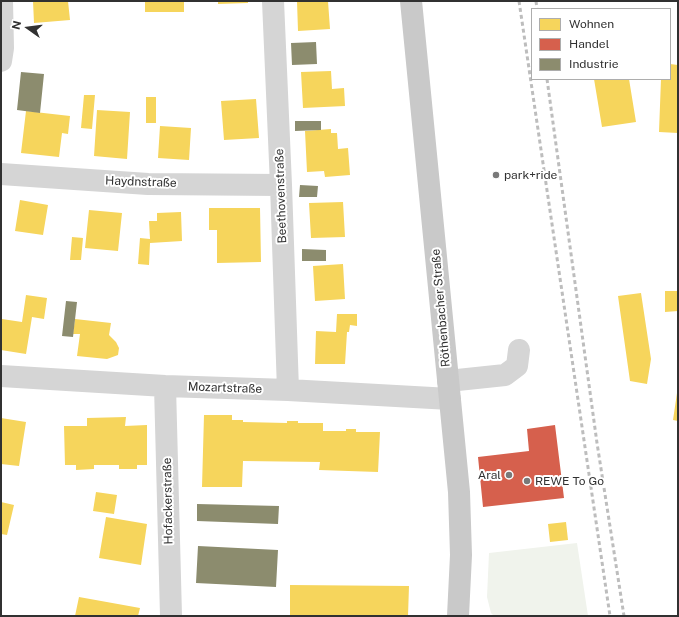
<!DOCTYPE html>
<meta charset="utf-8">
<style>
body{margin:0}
#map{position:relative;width:679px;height:617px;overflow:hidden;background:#fff;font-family:"Public Sans",sans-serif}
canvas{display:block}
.frame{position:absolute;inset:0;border:2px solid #313131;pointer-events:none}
.legend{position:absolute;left:531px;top:8px;width:140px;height:72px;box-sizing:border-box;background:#fff;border:1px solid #adadad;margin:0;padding:5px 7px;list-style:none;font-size:12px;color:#313131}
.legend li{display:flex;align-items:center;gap:8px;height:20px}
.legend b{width:20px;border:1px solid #adadad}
.north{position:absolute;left:8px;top:8px;width:40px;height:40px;-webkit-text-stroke:3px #fff;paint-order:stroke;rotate:284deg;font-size:11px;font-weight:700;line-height:16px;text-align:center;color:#313131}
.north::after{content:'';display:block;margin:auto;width:14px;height:18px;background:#313131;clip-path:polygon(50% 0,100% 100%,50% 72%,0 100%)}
</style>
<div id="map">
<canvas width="679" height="617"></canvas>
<div class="frame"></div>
<ul class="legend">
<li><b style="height:11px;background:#f6d55c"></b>Wohnen</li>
<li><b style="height:11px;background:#d6604d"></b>Handel</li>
<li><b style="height:11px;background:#8c8c6e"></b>Industrie</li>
</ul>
<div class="north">N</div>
</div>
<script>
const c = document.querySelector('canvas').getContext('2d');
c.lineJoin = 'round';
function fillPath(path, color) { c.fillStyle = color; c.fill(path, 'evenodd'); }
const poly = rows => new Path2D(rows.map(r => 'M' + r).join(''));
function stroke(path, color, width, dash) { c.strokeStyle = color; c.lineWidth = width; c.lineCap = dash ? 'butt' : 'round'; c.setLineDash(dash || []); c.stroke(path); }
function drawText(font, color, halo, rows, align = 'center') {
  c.font = font + ' "Public Sans",sans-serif'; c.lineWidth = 4; c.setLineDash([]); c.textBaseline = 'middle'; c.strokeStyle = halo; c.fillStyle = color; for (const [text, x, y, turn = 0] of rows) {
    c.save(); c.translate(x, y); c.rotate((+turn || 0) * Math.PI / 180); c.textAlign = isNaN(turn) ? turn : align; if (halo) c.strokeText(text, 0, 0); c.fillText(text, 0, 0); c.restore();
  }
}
const green = poly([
 [577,543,588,616,494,616,491,613,487,597,489,553]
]);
const homes = poly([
 [33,1,68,1,70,20,34,23],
 [145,1,184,1,184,12,145,12],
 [218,1,248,1,248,3,218,4],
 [297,1,328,1,330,29,298,31],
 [670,64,678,65,678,133,659,132,661,79,670,79],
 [331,71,332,89,344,88,345,106,303,108,301,72],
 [594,79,629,79,636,122,602,127],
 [84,95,95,95,92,129,81,128],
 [146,97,156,97,156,123,146,123],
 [256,99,259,138,224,140,221,101],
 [97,110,130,112,127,159,94,156],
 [26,111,70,116,68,134,62,133,59,157,21,153],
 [160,126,191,128,189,160,158,158],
 [331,129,331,133,337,133,338,149,348,148,350,175,325,177,324,171,307,172,305,131],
 [20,200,48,205,43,235,15,231],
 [343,202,345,237,311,238,309,203],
 [209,208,260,208,261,262,217,263,217,230,209,230],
 [89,210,122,213,118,251,85,248],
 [181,212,182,241,150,243,149,265,138,264,140,238,150,239,149,221,157,221,157,213],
 [72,237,83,238,81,260,70,260],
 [343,264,345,299,315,301,313,266],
 [665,291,678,291,678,311,665,312],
 [641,293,651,359,647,384,630,381,618,296],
 [26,295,47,298,44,319,32,317,26,354,1,350,2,319,22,322],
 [337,314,357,314,357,326,350,325,349,332,347,332,345,364,315,364,316,331,336,332],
 [75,319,111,323,109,335,116,342,119,348,118,355,107,359,77,356,80,334,73,334],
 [677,393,678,393,678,421,673,420],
 [204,415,232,415,232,420,243,420,243,422,287,423,287,421,298,421,298,423,323,423,323,431,346,431,346,429,356,429,356,432,380,432,378,472,319,470,320,462,243,461,242,487,202,487],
 [126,417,125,426,147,425,147,465,137,465,137,469,119,469,119,465,94,465,94,469,76,470,76,465,65,465,64,426,87,426,87,418],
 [1,418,26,422,19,466,1,464],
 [96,492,117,495,114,514,93,511],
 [1,502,14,505,7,535,1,534],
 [106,517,147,524,141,565,99,558],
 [566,522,568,540,550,542,548,524],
 [290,585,409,586,408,616,290,616],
 [79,597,140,608,138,616,75,616]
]);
const shops = poly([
 [555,425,564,498,483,507,478,457,529,451,527,429]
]);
const industry = poly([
 [316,42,317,64,292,65,291,43],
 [21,72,44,74,40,113,17,110],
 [295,121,321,121,321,130,295,131],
 [300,185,318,186,317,197,299,197],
 [302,249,326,250,326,261,302,261],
 [66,301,77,302,73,337,62,336],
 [197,504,279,506,278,524,197,521],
 [198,546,278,550,276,587,196,583]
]);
const minor = poly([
 [273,1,281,185,288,390],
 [1,61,3,48,2,1],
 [1,174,148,184,281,185],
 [1,376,165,386,288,390,450,399],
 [448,381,505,375,517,366,519,350],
 [165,386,171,616]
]);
const major = poly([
 [411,1,459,492,461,555,458,616]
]);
const rail = poly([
 [519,1,610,616],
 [536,1,537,9],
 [547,79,597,443,624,616]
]);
const markers = [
 [496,175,4,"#797979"],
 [509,475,4,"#797979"],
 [527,481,4,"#797979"]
];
const poiNames = [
 ["park+ride",504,175],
 ["Aral",501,475,"right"],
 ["REWE To Go",535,481]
];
const streetNames = [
 ["Haydnstraße",141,182,2],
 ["Beethovenstraße",281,196,-92],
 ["Röthenbacher Straße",441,308,-95],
 ["Mozartstraße",225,388,2],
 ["Hofackerstraße",168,501,-91]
];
fillPath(green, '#f0f3ec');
fillPath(homes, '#f6d55c');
fillPath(shops, '#d6604d');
fillPath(industry, '#8c8c6e');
stroke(minor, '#d5d5d5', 22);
stroke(major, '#c9c9c9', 22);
stroke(rail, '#bdbdbd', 3, [4, 3]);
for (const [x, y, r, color] of markers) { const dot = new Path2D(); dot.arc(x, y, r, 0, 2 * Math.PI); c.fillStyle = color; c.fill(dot); stroke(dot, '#fff', 1.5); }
drawText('12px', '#313131', '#fff', poiNames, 'left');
drawText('12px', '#313131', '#fff', streetNames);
</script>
